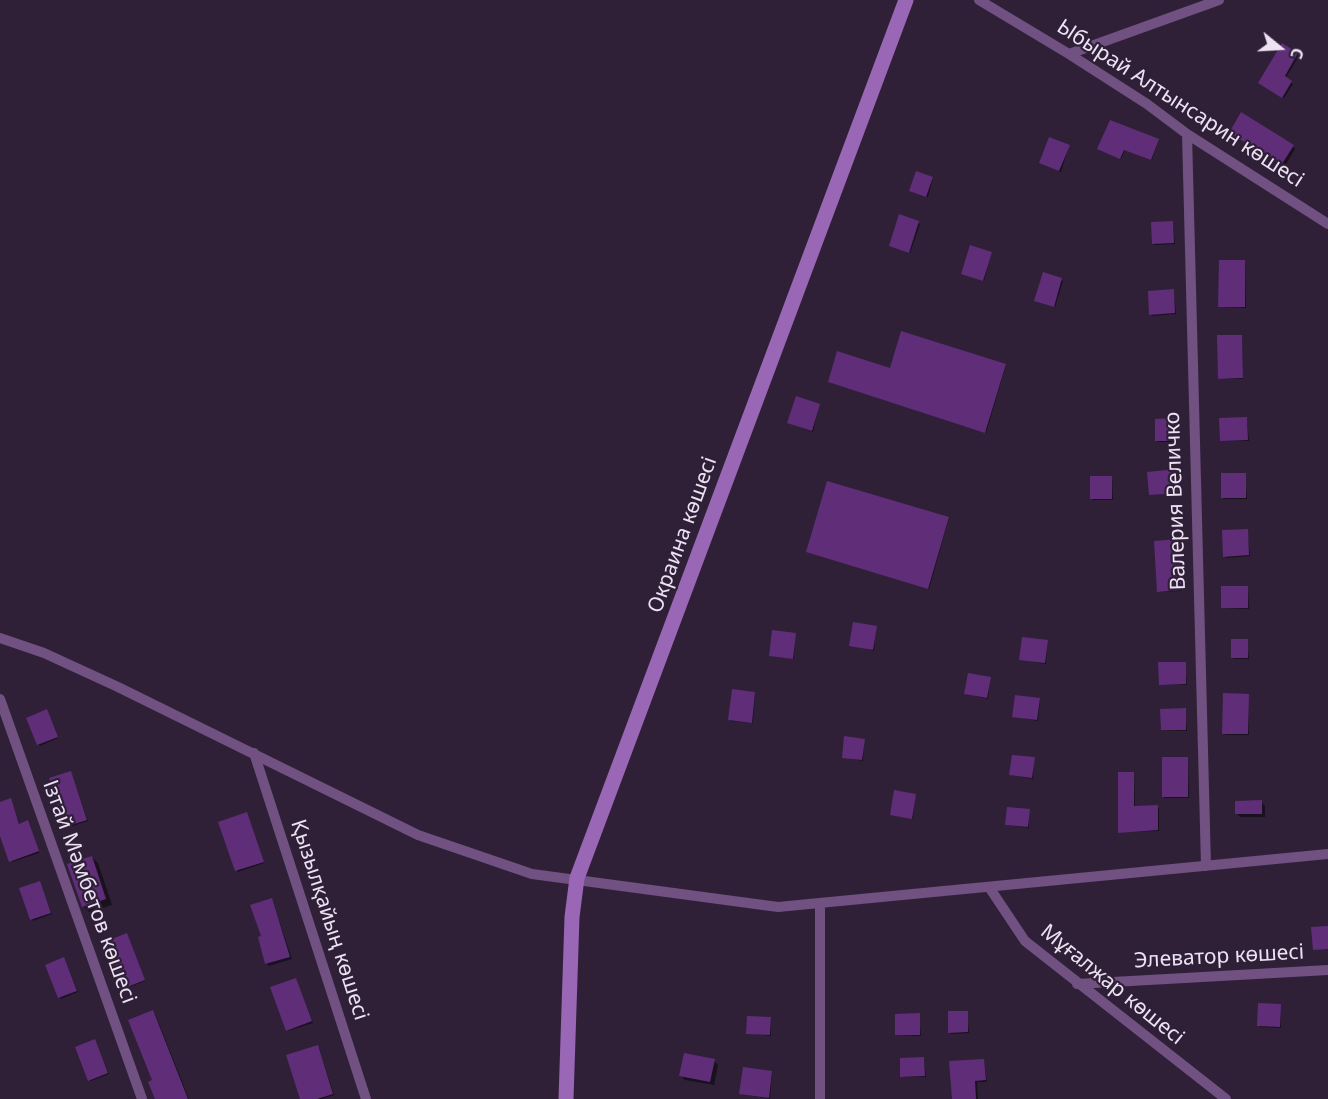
<!DOCTYPE html>
<meta charset="utf-8">
<style>
body{margin:0}
#map{position:relative;width:1328px;height:1099px;overflow:hidden;background:#2f2038;font-family:"Noto Sans",sans-serif}
canvas{display:block}
.north{position:absolute;left:1250px;top:18px;width:60px;height:60px;-webkit-text-stroke:4px #2f2038;paint-order:stroke;rotate:108deg;font-size:16px;font-weight:700;line-height:24px;text-align:center;color:#ece2f2}
.north::after{content:'';display:block;margin:auto;width:21px;height:27px;background:#ece2f2;clip-path:polygon(50% 0,100% 100%,50% 72%,0 100%)}
</style>
<div id="map">
<canvas width="1328" height="1099"></canvas>
<div class="north">С</div>
</div>
<script>
const c = document.querySelector('canvas').getContext('2d');
c.lineJoin = 'round';
function fillPath(path, color) { c.fillStyle = color; c.fill(path, 'evenodd'); }
const poly = rows => new Path2D(rows.map(r => 'M' + r).join(''));
function stroke(path, color, width, dash) { c.strokeStyle = color; c.lineWidth = width; c.lineCap = dash ? 'butt' : 'round'; c.setLineDash(dash || []); c.stroke(path); }
function drawText(font, color, halo, rows, align = 'center') {
  c.font = font + ' "Noto Sans",sans-serif'; c.lineWidth = 4.5; c.setLineDash([]); c.textBaseline = 'middle'; c.strokeStyle = halo; c.fillStyle = color; for (const [text, x, y, turn = 0] of rows) {
    c.save(); c.translate(x, y); c.rotate((+turn || 0) * Math.PI / 180); c.textAlign = isNaN(turn) ? turn : align; if (halo) c.strokeText(text, 0, 0); c.fillText(text, 0, 0); c.restore();
  }
}
const shadow = poly([
 [1282,45,1299,56,1285,79,1293,84,1284,98,1262,84],
 [1233,135,1293,146,1295,149,1285,166],
 [1158,141,1152,160,1125,150,1121,159,1099,149],
 [1069,146,1061,172,1040,163],
 [933,178,928,197,912,192],
 [900,216,920,224,910,253,890,246],
 [1173,223,1175,244,1155,245,1153,244],
 [991,253,984,281,963,274],
 [1245,261,1246,308,1221,307,1220,306],
 [1044,274,1063,281,1055,307,1037,302],
 [1174,291,1176,314,1152,316,1150,314],
 [1242,337,1243,379,1220,379,1219,378],
 [1006,365,986,433,831,383,891,370],
 [819,405,813,432,789,423],
 [1247,419,1249,441,1221,440],
 [1176,420,1178,442,1158,442,1157,441],
 [1177,471,1180,494,1151,494],
 [1245,474,1247,499,1224,499,1222,497],
 [1112,477,1113,500,1093,500,1092,498],
 [949,518,929,589,808,552],
 [1247,530,1250,556,1226,558,1225,556],
 [1178,541,1182,591,1160,592,1158,591],
 [1248,588,1249,609,1223,608],
 [876,628,874,651,851,645],
 [795,634,794,659,771,656],
 [1247,641,1249,659,1234,659,1232,658],
 [1047,642,1046,664,1021,659],
 [1185,663,1187,685,1160,684],
 [990,678,988,699,965,694],
 [755,694,753,723,731,721,730,719],
 [1248,695,1249,735,1225,735,1224,733],
 [1040,700,1038,721,1013,716],
 [1185,710,1187,731,1162,730],
 [48,713,58,738,40,746,38,744],
 [864,740,863,761,843,757],
 [1034,759,1033,779,1011,775],
 [1188,759,1189,798,1165,798,1164,797],
 [71,772,88,821,67,828,66,826],
 [1134,773,1135,807,1159,808,1159,831,1120,832],
 [915,795,913,819,892,814],
 [11,800,20,825,29,824,39,853,12,862,0,830,0,803],
 [1261,802,1265,806,1265,817,1240,817,1236,813],
 [1029,810,1029,828,1006,825],
 [248,816,264,863,238,872,220,823],
 [92,857,98,863,112,905,89,912,83,906],
 [40,883,52,914,33,921,32,919],
 [272,899,292,959,269,966,266,963],
 [128,937,145,981,122,990,121,989],
 [65,960,78,992,61,999,47,966],
 [296,979,313,1023,288,1031,287,1030],
 [1280,1005,1281,1028,1260,1027,1259,1026],
 [153,1012,156,1016,189,1099,157,1099],
 [967,1012,969,1033,951,1034,950,1032],
 [919,1015,921,1036,897,1035],
 [771,1018,771,1036,747,1033],
 [96,1043,109,1074,91,1081,89,1080],
 [319,1048,334,1095,322,1099,301,1099],
 [924,1059,926,1077,902,1077],
 [714,1061,718,1065,714,1085,685,1080,681,1076],
 [984,1061,987,1082,977,1082,978,1099,953,1099],
 [772,1072,770,1099,741,1094]
]);
const building = poly([
 [1282,43,1298,53,1285,76,1292,81,1282,98,1258,83],
 [1241,112,1294,145,1282,164,1229,133],
 [1110,120,1159,139,1151,160,1124,150,1120,159,1097,149],
 [1049,137,1070,145,1059,171,1039,163],
 [916,171,933,177,926,197,909,191],
 [899,214,919,221,909,253,889,246],
 [1173,221,1174,243,1152,244,1151,222],
 [970,245,992,252,983,281,961,274],
 [1219,260,1245,260,1245,307,1218,307],
 [1043,272,1062,278,1054,307,1034,301],
 [1174,289,1175,313,1149,315,1148,291],
 [901,331,1006,364,985,433,828,382,837,351,890,368],
 [1217,335,1242,335,1243,378,1218,379],
 [796,396,820,404,812,431,787,423],
 [1247,417,1248,440,1220,441,1219,418],
 [1177,418,1177,441,1155,441,1155,419],
 [1177,469,1179,493,1149,495,1147,472],
 [1221,473,1246,473,1246,498,1221,498],
 [1090,476,1112,476,1112,499,1090,499],
 [827,481,949,517,928,589,806,552],
 [1248,529,1249,555,1223,557,1222,530],
 [1179,539,1182,590,1157,592,1154,541],
 [1221,586,1248,586,1248,608,1221,608],
 [853,622,877,626,873,650,849,646],
 [772,630,796,633,793,659,769,656],
 [1022,637,1048,640,1045,663,1019,660],
 [1231,639,1248,639,1248,658,1231,658],
 [1158,662,1186,662,1186,684,1159,685],
 [968,673,991,677,987,698,964,694],
 [732,689,755,692,752,723,728,720],
 [1223,693,1249,694,1248,734,1222,734],
 [1015,695,1040,698,1037,720,1012,717],
 [1186,708,1186,730,1161,730,1160,709],
 [47,709,58,737,37,745,26,718],
 [844,736,865,739,862,760,842,758],
 [1012,755,1035,757,1032,778,1009,775],
 [1162,757,1188,757,1188,797,1162,797],
 [71,771,87,820,65,827,49,778],
 [1118,772,1134,772,1134,806,1158,805,1158,830,1118,833],
 [894,790,916,794,912,819,890,815],
 [11,798,19,824,28,820,39,851,9,862,0,836,0,802],
 [1262,800,1262,814,1235,814,1235,801],
 [1007,807,1030,809,1028,827,1005,825],
 [247,812,264,862,235,871,218,822],
 [92,856,106,899,82,907,67,864],
 [40,881,51,913,30,920,19,888],
 [272,898,290,957,265,964,258,937,261,936,250,905],
 [1328,926,1328,949,1313,950,1311,927],
 [127,933,145,980,120,990,102,943],
 [64,957,77,991,58,998,45,965],
 [296,978,312,1021,286,1031,270,987],
 [1258,1003,1281,1004,1280,1027,1257,1026],
 [153,1010,177,1071,188,1099,155,1099,148,1082,152,1080,128,1020],
 [948,1011,968,1011,968,1032,948,1033],
 [920,1013,920,1035,895,1035,895,1014],
 [747,1016,771,1017,770,1035,746,1034],
 [95,1039,108,1073,88,1081,75,1047],
 [318,1045,333,1094,317,1099,300,1099,286,1055],
 [684,1053,715,1059,710,1082,679,1076],
 [924,1057,925,1076,900,1077,900,1058],
 [984,1059,986,1080,975,1081,976,1099,952,1099,949,1061],
 [743,1067,772,1071,769,1098,739,1094]
]);
const street = poly([
 [979,0,1069,54,1147,104,1187,134,1328,224],
 [1069,54,1219,0],
 [1187,134,1206,866],
 [0,638,44,653,118,687,418,835,532,874,778,907,1328,854],
 [0,699,142,1099],
 [254,753,366,1099],
 [989,887,1025,941,1226,1099],
 [1077,984,1328,970],
 [820,1099,820,903]
]);
const secondary = poly([
 [566,1099,572,917,577,878,906,0]
]);
const streetNames = [
 ["Ыбырай Алтынсарин көшесі",1180,104,33],
 ["Валерия Величко",1176,501,-92],
 ["Окраина көшесі",683,535,-70],
 ["Ізтай Мәмбетов көшесі",89,892,70],
 ["Қызылқайың көшесі",329,920,72],
 ["Элеватор көшесі",1219,957,-3],
 ["Мұғалжар көшесі",1112,985,39]
];
fillPath(shadow, '#0007');
fillPath(building, '#602d79');
stroke(street, '#715182', 10);
stroke(secondary, '#9a66b6', 15);
drawText('21px', '#ece2f2', '#2f2038', streetNames);
</script>
